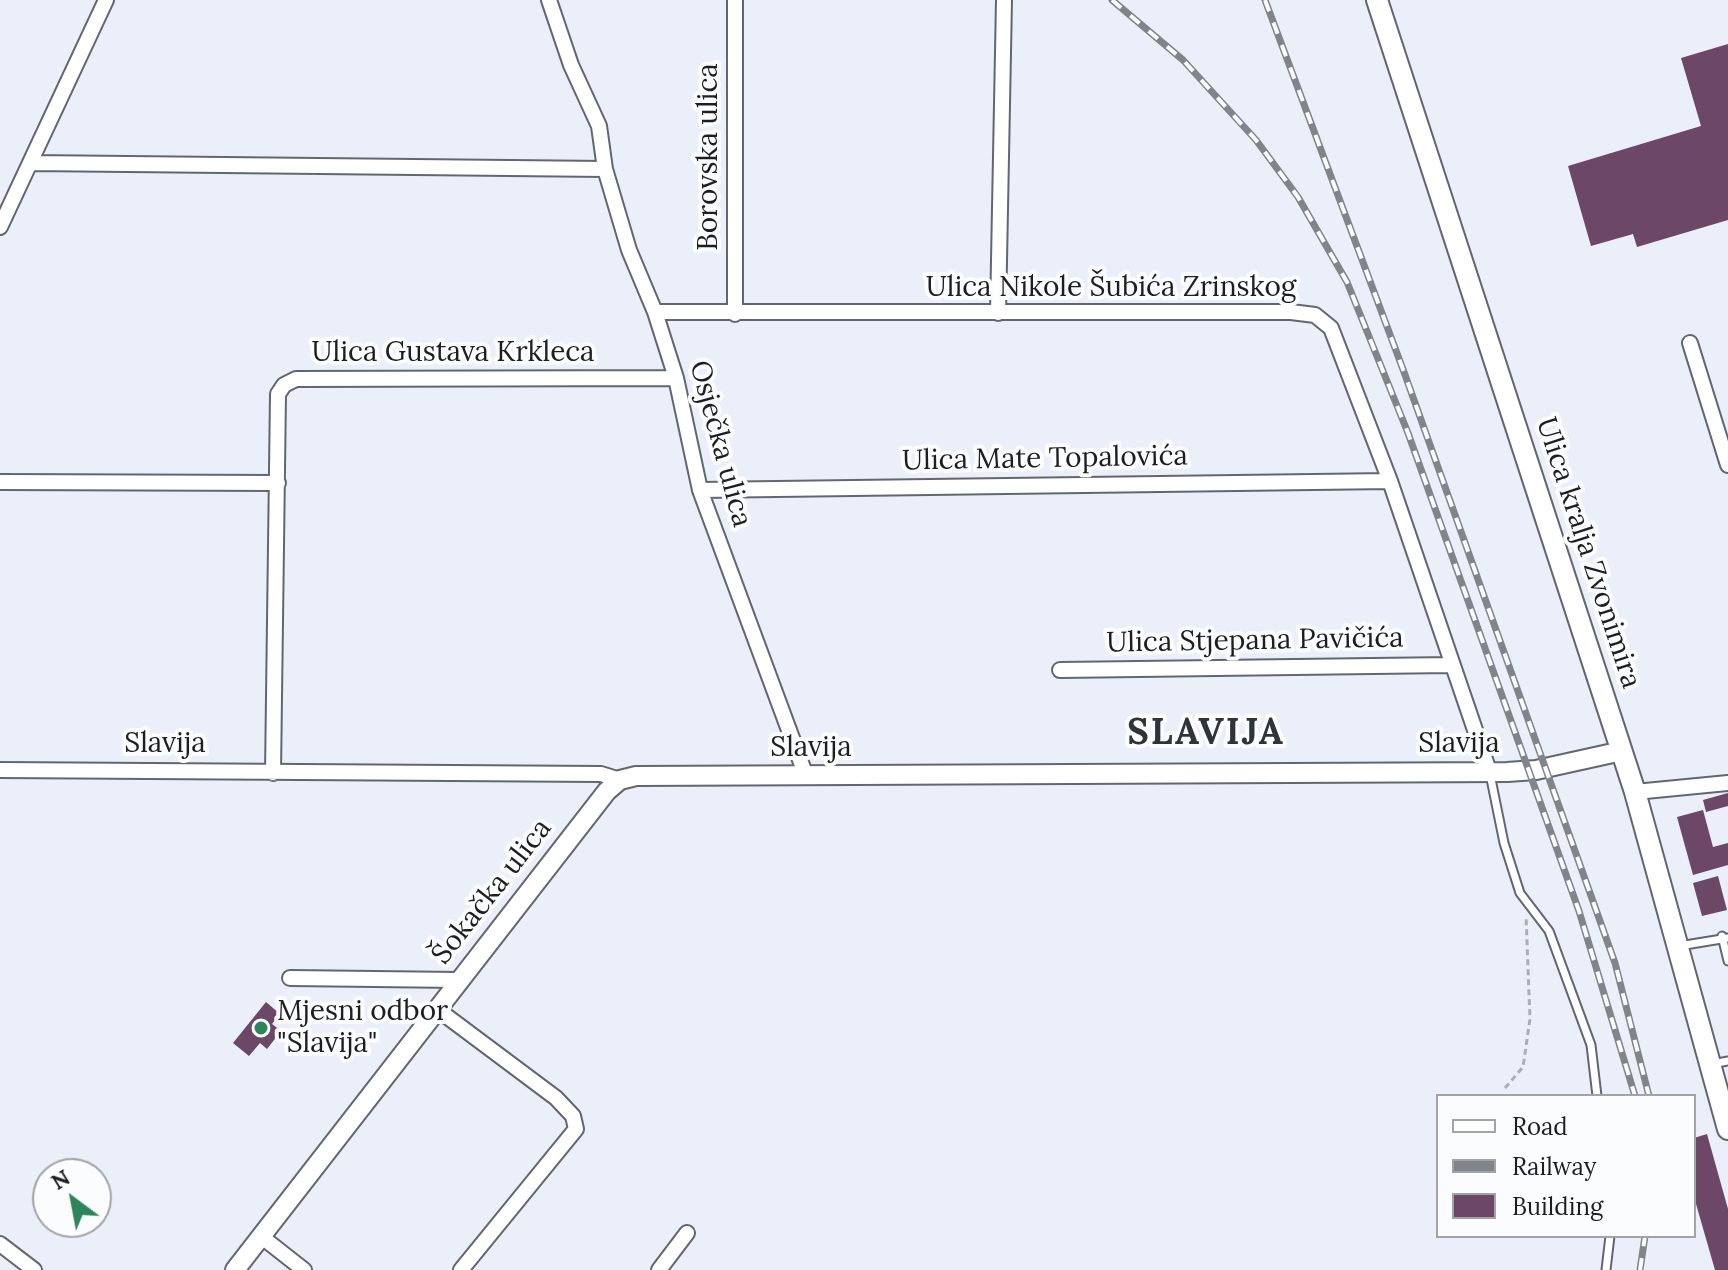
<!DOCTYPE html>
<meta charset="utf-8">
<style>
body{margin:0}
#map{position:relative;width:1728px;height:1270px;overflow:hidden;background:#eaeff9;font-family:Lora,serif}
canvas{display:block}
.legend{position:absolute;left:1436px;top:1094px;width:260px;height:144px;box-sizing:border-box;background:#fbfcfe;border:2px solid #a2a3a6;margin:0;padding:10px 14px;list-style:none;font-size:24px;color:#1c1e22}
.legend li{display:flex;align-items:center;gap:16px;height:40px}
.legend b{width:40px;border:2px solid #a2a3a6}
.north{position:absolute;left:32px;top:1158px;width:80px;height:80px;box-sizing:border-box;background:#fbfcfe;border:2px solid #a2a3a6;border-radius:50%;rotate:328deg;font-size:22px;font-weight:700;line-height:32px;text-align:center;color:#1c1e22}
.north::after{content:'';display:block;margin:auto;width:28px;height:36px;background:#2e8559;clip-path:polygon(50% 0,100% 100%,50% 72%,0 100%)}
</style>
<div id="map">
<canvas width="1728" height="1270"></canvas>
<ul class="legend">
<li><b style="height:10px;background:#fff"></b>Road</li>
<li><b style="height:10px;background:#80848b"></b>Railway</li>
<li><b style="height:22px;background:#6c4768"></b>Building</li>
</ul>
<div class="north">N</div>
</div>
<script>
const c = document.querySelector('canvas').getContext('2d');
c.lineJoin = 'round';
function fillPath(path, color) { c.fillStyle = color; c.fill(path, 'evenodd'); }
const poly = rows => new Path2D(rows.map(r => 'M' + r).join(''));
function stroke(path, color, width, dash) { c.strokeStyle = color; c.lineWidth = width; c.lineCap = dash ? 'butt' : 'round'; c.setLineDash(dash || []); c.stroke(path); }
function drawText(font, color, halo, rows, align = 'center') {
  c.font = font + ' Lora,serif'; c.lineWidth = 8; c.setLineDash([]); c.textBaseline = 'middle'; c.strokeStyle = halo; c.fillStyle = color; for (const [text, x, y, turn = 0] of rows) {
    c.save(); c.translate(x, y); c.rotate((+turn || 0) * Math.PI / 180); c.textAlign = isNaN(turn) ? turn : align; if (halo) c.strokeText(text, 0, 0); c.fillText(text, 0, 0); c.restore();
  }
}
const building = poly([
 [1728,44,1728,220,1637,247,1633,234,1591,246,1568,166,1701,126,1681,58],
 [1728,793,1728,806,1706,812,1703,800],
 [1703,810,1713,847,1728,843,1728,865,1693,875,1677,817],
 [1718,876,1727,910,1702,916,1693,883],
 [266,1002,280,1014,272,1024,281,1031,267,1049,260,1043,249,1056,233,1043],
 [1707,1134,1728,1209,1728,1270,1715,1270,1694,1197,1694,1138]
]);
const path = poly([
 [1505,1088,1523,1067,1530,1019,1526,916]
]);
const service = poly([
 [1490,774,1504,843,1520,893,1549,931,1591,1045,1597,1096],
 [1722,936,1728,961],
 [1679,946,1728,938],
 [1712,1064,1728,1061],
 [1606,1270,1610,1236]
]);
const minor = poly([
 [549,0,571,65,599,126,605,169,629,250,655,312,676,378,700,490,806,776],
 [735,0,735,314],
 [32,163,605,169],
 [0,227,106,0],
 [655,312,1291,312,1315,315,1331,328,1390,481,1489,771],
 [998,313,1004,0],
 [1690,343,1728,465],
 [0,482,278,483],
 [700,490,1390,481],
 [1060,670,1451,665],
 [0,770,601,774,620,780],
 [273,773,278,394,284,385,296,379,676,378],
 [1635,792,1728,783],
 [290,978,458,980],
 [437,1009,556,1098,573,1116,576,1129,461,1270],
 [262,1237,304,1270],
 [0,1244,34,1270],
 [659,1270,687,1233]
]);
const tertiary = poly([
 [235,1270,607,791,620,780,636,776,1507,772,1536,770,1622,751]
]);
const secondary = poly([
 [1377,0,1635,792,1728,1129]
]);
const rail = poly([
 [1112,0,1183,60,1256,140,1298,197,1347,282,1408,433,1579,911,1635,1096],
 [1265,0,1404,372,1615,963,1649,1096],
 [1640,1270,1645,1236]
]);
const markers = [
 [261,1028,8,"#2e8559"]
];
const streetNames = [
 ["Borovska ulica",709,157,-90],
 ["Ulica Nikole Šubića Zrinskog",1111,288],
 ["Ulica Gustava Krkleca",453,353],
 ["Osječka ulica",720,444,75],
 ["Ulica Mate Topalovića",1045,459,-1],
 ["Ulica kralja Zvonimira",1588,553,72],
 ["Ulica Stjepana Pavičića",1255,641,-1],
 ["Slavija",165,744],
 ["Slavija",1459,744],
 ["Slavija",811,748],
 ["Šokačka ulica",492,892,-52]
];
const poiNames = [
 ["Mjesni odbor",277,1012],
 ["\"Slavija\"",277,1044]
];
const districtNames = [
 ["SLAVIJA",1206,734]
];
fillPath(building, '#6c4768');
stroke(service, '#62676f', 11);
stroke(minor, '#62676f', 18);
stroke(tertiary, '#62676f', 22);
stroke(secondary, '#62676f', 24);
stroke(path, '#aaafb7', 3, [6, 4]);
stroke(service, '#fff', 7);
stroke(minor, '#fff', 14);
stroke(tertiary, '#fff', 18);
stroke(secondary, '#fff', 20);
stroke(rail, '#80848b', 7);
stroke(rail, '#fbfcfe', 4, [12]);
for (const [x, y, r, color] of markers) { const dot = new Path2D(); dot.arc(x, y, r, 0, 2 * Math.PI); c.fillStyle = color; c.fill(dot); stroke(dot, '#fbfcfe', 3); }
drawText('28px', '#1c1e22', '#fbfcfe', streetNames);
drawText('28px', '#1c1e22', '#fbfcfe', poiNames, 'left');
c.letterSpacing = '2px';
drawText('bold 36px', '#2f343b', '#fbfcfe', districtNames);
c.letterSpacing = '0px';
</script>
